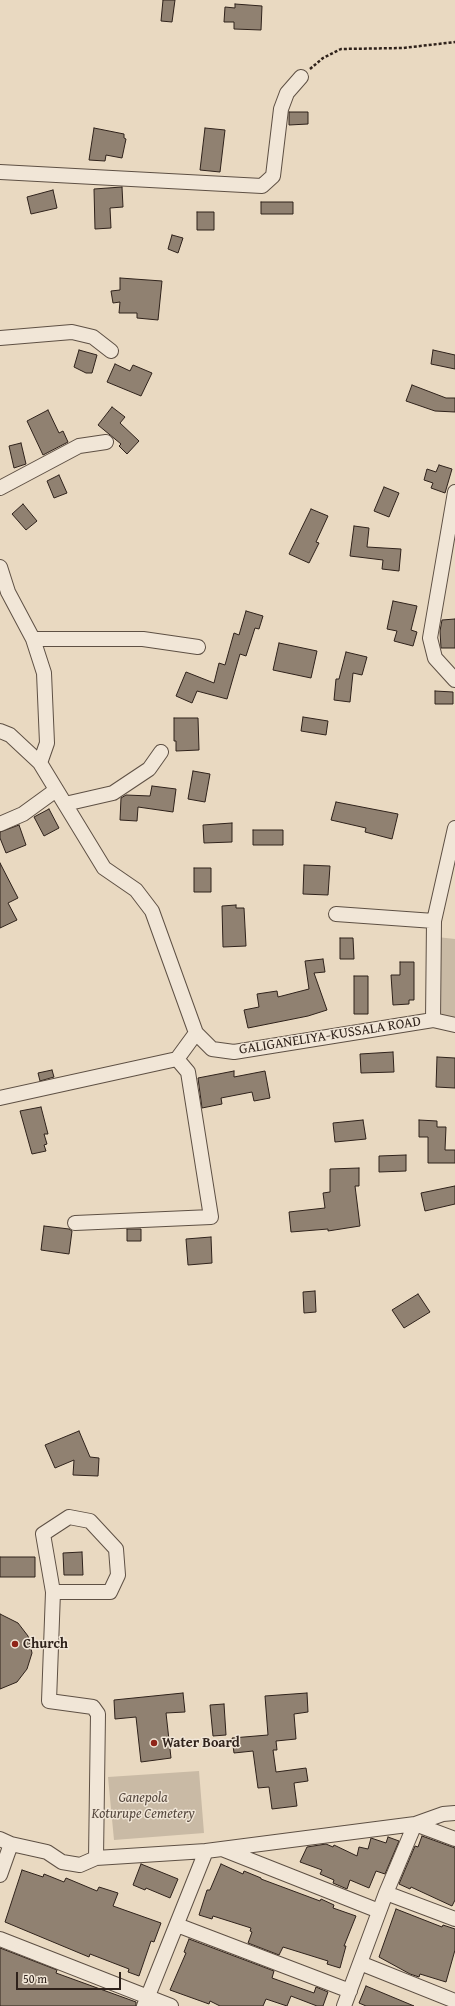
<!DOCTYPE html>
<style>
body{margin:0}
#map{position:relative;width:455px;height:2006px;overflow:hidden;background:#e9d9c1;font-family:"Gentium Book Plus",serif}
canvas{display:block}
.scale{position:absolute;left:16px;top:1972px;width:105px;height:18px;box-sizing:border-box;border:2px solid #2f221b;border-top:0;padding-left:5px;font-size:12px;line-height:14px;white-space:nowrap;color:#2f221b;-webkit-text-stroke:3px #f1e6d7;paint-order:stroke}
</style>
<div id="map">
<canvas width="455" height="2006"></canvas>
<div class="scale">50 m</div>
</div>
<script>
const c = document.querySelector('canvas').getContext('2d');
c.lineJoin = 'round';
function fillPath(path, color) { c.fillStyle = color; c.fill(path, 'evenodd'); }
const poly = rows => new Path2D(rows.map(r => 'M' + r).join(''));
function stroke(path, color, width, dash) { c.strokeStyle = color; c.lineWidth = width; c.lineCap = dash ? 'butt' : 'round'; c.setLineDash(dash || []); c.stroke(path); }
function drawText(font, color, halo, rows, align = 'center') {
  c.font = font + ' "Gentium Book Plus",serif'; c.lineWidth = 3; c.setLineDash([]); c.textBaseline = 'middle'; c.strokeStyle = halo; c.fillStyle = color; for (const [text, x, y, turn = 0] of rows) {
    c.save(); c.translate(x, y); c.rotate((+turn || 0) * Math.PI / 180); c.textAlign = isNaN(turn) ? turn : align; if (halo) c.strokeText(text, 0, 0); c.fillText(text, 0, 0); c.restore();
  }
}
const green = poly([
 [437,937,455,939,455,1020,436,1014],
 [199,1771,204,1833,114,1840,108,1777]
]);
const building = poly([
 [163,0,175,0,172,22,161,21,163,0],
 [235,4,262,6,261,30,234,29,234,22,224,22,225,7,235,8,235,4],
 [289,112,308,112,308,124,289,125,289,112],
 [94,128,124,134,124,138,126,139,122,158,106,155,105,161,89,160,94,128],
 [205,128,225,130,220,172,200,170,205,128],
 [122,187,123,207,110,208,111,228,95,229,94,189,122,187],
 [53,190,57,208,31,214,27,197,53,190],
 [261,202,293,202,293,214,261,214,261,202],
 [197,212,214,212,214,230,197,230,197,212],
 [172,235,183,238,178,253,168,249,172,235],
 [120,278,162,281,158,320,137,318,137,313,119,313,120,302,113,303,111,291,120,290,120,278],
 [79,350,97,355,92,373,86,373,74,367,79,350],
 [433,350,455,355,455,369,431,364,433,350],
 [115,364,130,371,133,365,152,373,141,396,107,382,115,364],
 [412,385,446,398,455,398,455,412,435,411,406,401,412,385],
 [112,407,125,417,120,423,139,441,127,454,119,446,121,444,98,425,112,407],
 [48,410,59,433,63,431,68,442,43,455,27,421,48,410],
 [21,443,26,464,14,468,9,446,21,443],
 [439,465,452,469,445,493,431,488,433,483,424,480,427,469,436,472,439,465],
 [59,475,67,493,54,498,47,481,59,475],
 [384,487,399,493,389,517,374,511,384,487],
 [23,504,37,521,26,530,12,514,23,504],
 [311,509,328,516,316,542,319,543,309,563,289,554,311,509],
 [354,526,369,528,367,547,401,549,399,571,382,569,383,560,350,556,354,526],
 [393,601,417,606,411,630,417,632,413,646,394,641,397,631,387,629,393,601],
 [246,611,263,616,259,629,255,628,246,656,240,654,227,699,197,691,192,703,176,696,186,672,214,683,219,663,225,665,234,633,239,635,246,611],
 [455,619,455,648,441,648,440,631,442,620,455,619],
 [279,643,317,651,311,678,273,670,279,643],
 [346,652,367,657,362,675,353,673,350,702,334,700,336,679,339,679,346,652],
 [435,691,453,692,453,704,435,704,435,691],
 [303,717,328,721,326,735,301,731,303,717],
 [174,718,198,718,199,750,176,751,176,741,174,741,174,718],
 [193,771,210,774,205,802,188,799,193,771],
 [152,786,176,789,173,812,138,807,137,821,120,820,121,798,126,795,150,796,152,786],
 [336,802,398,814,392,839,365,832,366,828,331,820,336,802],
 [49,809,59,828,44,836,34,817,49,809],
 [232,823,232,842,204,843,203,825,232,823],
 [19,825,26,845,6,853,0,838,0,832,19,825],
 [253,830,283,830,283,845,253,845,253,830],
 [0,863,18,898,8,903,17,920,0,928,0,863],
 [304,865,330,866,328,895,303,894,304,865],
 [194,868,211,868,211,892,194,892,194,868],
 [236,905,236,908,244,908,246,946,223,947,222,906,236,905],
 [340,938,353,938,354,959,340,959,340,938],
 [323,959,325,972,314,973,327,1010,308,1016,248,1028,244,1010,259,1007,257,994,277,991,278,997,309,989,305,961,323,959],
 [400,962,414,962,414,1000,409,1000,409,1004,393,1005,391,975,400,975,400,962],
 [354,976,368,976,368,1014,354,1014,354,976],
 [393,1052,394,1072,361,1073,360,1054,393,1052],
 [437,1057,455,1058,455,1088,436,1087,437,1057],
 [52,1070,54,1077,40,1081,38,1073,52,1070],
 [234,1071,234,1077,265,1071,270,1098,254,1101,252,1092,221,1098,222,1104,202,1108,198,1078,234,1071],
 [41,1107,48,1134,44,1134,47,1144,44,1145,46,1151,32,1154,20,1111,41,1107],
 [363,1120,366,1139,335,1142,333,1123,363,1120],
 [419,1120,437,1121,437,1127,446,1127,445,1150,455,1150,455,1163,428,1163,428,1137,419,1137,419,1120],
 [406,1155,406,1171,379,1172,379,1156,406,1155],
 [359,1168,359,1186,355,1186,360,1226,328,1231,328,1229,291,1232,289,1212,325,1208,323,1193,330,1192,330,1169,359,1168],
 [455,1186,455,1204,425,1211,421,1193,455,1186],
 [44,1226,69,1229,72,1231,69,1254,41,1250,44,1226],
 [127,1229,141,1229,141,1241,127,1241,127,1229],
 [211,1237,212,1263,188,1265,186,1239,211,1237],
 [315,1291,316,1312,304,1313,303,1292,315,1291],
 [418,1294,430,1312,404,1328,392,1310,418,1294],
 [79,1431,90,1457,99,1458,98,1476,73,1475,74,1460,55,1468,45,1445,79,1431],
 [82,1552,83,1575,64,1575,63,1553,82,1552],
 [0,1557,35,1557,35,1577,0,1577,0,1557],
 [0,1614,18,1623,28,1636,32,1653,27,1669,17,1682,0,1689,0,1614],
 [183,1693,185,1712,166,1713,171,1758,141,1762,136,1717,115,1719,114,1700,183,1693],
 [307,1693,308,1712,294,1714,296,1739,276,1741,277,1750,273,1750,276,1772,306,1768,308,1781,294,1783,297,1806,272,1809,269,1787,258,1788,253,1751,234,1753,232,1738,268,1735,265,1696,307,1693],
 [224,1704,226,1735,213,1736,210,1705,224,1704],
 [422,1836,455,1848,455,1900,452,1906,411,1887,410,1889,399,1884,415,1846,418,1847,422,1836],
 [388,1837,399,1841,385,1874,376,1871,369,1888,350,1880,347,1889,333,1883,334,1880,320,1874,322,1870,300,1862,307,1847,326,1844,333,1847,334,1845,357,1856,359,1847,368,1849,371,1838,386,1843,388,1837],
 [141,1864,178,1879,170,1898,146,1888,145,1890,133,1885,141,1864],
 [221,1864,243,1874,244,1871,261,1878,261,1879,320,1901,321,1899,334,1905,333,1908,356,1916,344,1946,346,1946,340,1968,327,1964,328,1961,283,1947,279,1955,248,1943,252,1932,250,1931,251,1928,213,1916,212,1919,199,1915,207,1890,210,1890,221,1864],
 [22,1870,43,1877,44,1874,64,1882,66,1878,97,1891,99,1887,118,1893,113,1906,161,1923,154,1942,151,1941,139,1976,128,1972,129,1969,90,1954,89,1957,5,1922,22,1870],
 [396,1909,442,1927,443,1925,455,1929,455,1950,446,1982,420,1974,419,1977,410,1974,379,1957,396,1909],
 [189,1939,274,1971,272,1978,314,1993,316,1987,328,1992,323,2006,317,2006,291,1996,287,2006,266,1999,263,2006,220,2006,210,2001,209,2004,170,1990,186,1953,184,1952,189,1939],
 [0,1948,57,1970,56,1973,136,2002,136,2006,0,2006,0,1948],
 [366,1986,414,2006,366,2006,359,2003,366,1986]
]);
const path = poly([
 [310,69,323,58,341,49,403,48,455,42]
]);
const street = poly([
 [0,172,262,186,273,176,281,109,287,93,301,77],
 [0,338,72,332,93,337,111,351],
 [0,488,79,446,106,442],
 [455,492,430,638,435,658,455,680],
 [0,567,8,592,33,639,44,673,47,743,40,763],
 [33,639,143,639,198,647],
 [0,731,10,735,40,763,104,868,136,890,152,911,196,1033,212,1049,234,1052,433,1020,455,1025],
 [65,804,113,793,149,769,161,752],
 [0,824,23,814,56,790],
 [336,914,434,921],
 [433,1020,434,921,455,828],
 [177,1059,196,1033],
 [0,1098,177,1059],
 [75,1223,211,1217,188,1072,177,1059],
 [53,1592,110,1592,118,1575,116,1549,90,1521,69,1517,43,1534,53,1592,49,1701,93,1707,98,1714,96,1858],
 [0,1839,11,1844,47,1852,62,1862,80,1865,96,1858,206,1851],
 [222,1849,379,1911],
 [0,1875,11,1844],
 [386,1893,455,1919],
 [177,1925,350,1991],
 [0,1939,171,2006],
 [360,1963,455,2001],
 [144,2006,206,1851,415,1824,455,1839],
 [344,2006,386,1893,415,1824,443,1814,455,1813]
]);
const markers = [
 [15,1644,4,"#8f2418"],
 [154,1743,4,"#8f2418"]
];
const streetNames = [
 ["GALIGANELIYA-KUSSALA ROAD",330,1036,-9]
];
const poiNames = [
 ["Church",23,1644],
 ["Water Board",162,1743]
];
const parkNames = [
 ["Ganepola",143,1798],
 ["Koturupe Cemetery",143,1814]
];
fillPath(green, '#c9baa5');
fillPath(building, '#908171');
stroke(building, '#2f221b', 1);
stroke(street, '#5e5044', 16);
stroke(path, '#2f221b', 2.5, [3, 2]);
stroke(street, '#f1e6d7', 14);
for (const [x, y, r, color] of markers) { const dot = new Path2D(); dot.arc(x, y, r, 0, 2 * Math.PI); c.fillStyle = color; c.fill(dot); stroke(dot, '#f1e6d7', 1.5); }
drawText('14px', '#2f221b', '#f1e6d7', streetNames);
drawText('bold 14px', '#2f221b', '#f1e6d7', poiNames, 'left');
drawText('italic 14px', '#56483e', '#f1e6d7', parkNames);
</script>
